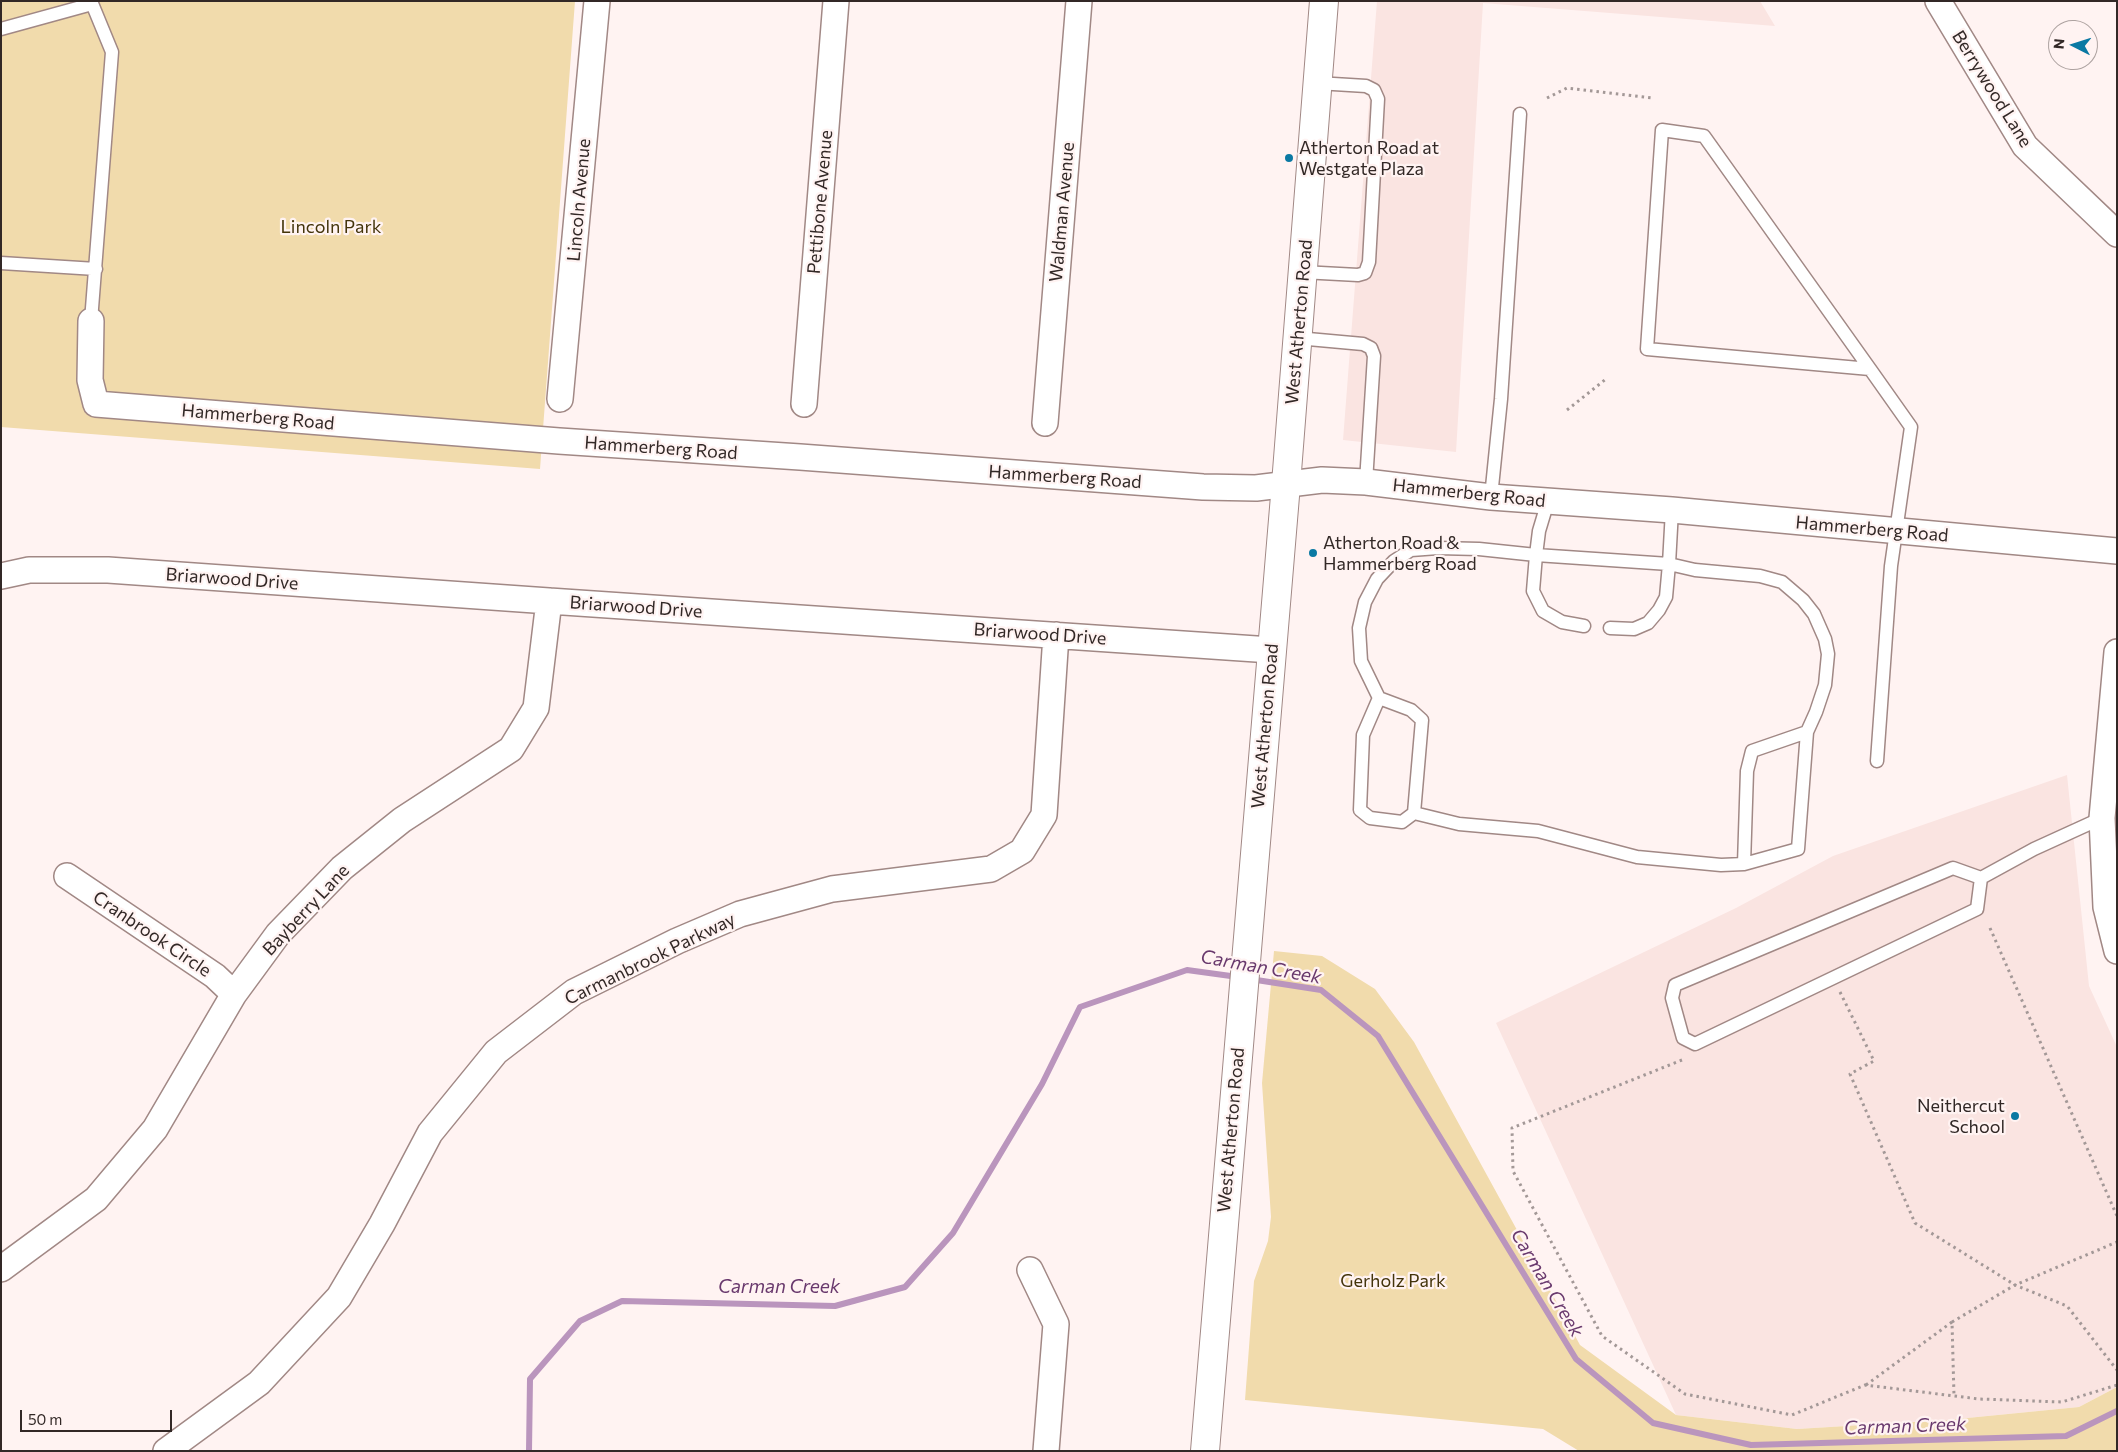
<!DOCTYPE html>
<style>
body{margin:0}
#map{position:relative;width:2118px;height:1452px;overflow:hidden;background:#fff3f2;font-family:Commissioner,sans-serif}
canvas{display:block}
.frame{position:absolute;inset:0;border:2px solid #322826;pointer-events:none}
.north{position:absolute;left:2048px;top:20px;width:50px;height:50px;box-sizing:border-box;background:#fff3f2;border:1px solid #ada2a0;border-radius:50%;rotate:275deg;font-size:14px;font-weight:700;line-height:20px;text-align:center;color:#322826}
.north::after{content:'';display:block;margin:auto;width:18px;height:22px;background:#0a79a3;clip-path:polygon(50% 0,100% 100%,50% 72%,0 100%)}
.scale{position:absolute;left:20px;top:1410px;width:152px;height:22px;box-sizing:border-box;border:2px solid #322826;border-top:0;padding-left:6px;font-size:15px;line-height:18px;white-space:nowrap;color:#322826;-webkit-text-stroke:4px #fff3f2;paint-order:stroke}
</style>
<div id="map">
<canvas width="2118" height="1452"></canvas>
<div class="frame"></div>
<div class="north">N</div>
<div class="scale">50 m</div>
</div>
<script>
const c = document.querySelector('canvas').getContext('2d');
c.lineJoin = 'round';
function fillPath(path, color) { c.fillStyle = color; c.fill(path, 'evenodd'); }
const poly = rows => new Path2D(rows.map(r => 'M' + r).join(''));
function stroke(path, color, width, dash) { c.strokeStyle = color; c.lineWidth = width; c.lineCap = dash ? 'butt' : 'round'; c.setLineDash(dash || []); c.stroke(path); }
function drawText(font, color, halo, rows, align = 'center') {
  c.font = font + ' Commissioner,sans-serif'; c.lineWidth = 4.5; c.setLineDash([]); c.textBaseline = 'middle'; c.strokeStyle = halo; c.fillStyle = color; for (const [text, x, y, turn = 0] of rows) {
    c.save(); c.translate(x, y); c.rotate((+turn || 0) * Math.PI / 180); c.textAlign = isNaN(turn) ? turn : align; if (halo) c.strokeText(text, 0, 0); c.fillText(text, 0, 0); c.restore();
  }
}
const built = poly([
 [1377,1,1760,1,1775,26,1483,3,1456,452,1343,440],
 [2067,775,2089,986,2117,1047,2117,1387,2079,1407,1947,1420,1797,1429,1676,1415,1496,1023,1736,908,1833,856]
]);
const green = poly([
 [1,1,575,1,540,469,1,427],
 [1274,951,1322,956,1375,989,1414,1042,1580,1345,1676,1415,1797,1429,1947,1420,2079,1407,2117,1387,2117,1451,1579,1451,1543,1429,1245,1400,1254,1281,1268,1241,1271,1217,1262,1083]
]);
const stream = poly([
 [1250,979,1321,990,1378,1036,1576,1359,1653,1423,1751,1445,2066,1436,2117,1411],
 [529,1451,530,1379,580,1321,622,1301,835,1306,905,1287,953,1233,1042,1084,1080,1007,1187,970,1238,977]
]);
const path = poly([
 [1547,98,1567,88,1652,98],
 [1567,410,1606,379],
 [1990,928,2117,1216],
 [1840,992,1874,1061,1850,1074,1915,1223,2015,1285,2067,1306,2117,1370],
 [1682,1060,1512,1128,1513,1171,1602,1336,1685,1394,1792,1415,1865,1385,1979,1399,2062,1402,2117,1385],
 [1952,1322,2015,1285,2117,1242],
 [1866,1385,1952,1322,1954,1396]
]);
const service = poly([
 [91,1,112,52,91,321],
 [1,29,92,4],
 [1662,130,1704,136,1870,369,1647,349,1662,130],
 [1,263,96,269],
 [1302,272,1358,275,1365,273,1369,262,1378,99,1374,90,1366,86,1317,83],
 [1297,338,1363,344,1371,348,1374,356,1366,482],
 [1870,369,1911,427,1891,566,1877,761],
 [1491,497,1501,399,1520,114],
 [1584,626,1562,622,1543,611,1533,591,1536,555,1669,564,1672,510],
 [1610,628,1634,629,1648,623,1659,610,1666,597,1669,564,1695,570,1760,576,1782,582,1803,600,1814,614,1825,639,1828,654,1825,685,1816,712,1807,732,1752,751,1747,771,1744,864,1798,849,1807,732],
 [1379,698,1363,735,1360,810,1370,818,1402,822,1414,813,1422,720,1411,710,1379,698,1361,661,1359,628,1365,602,1377,579,1394,561,1411,550,1438,548,1479,549,1536,555,1539,531,1548,501],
 [1414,813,1459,824,1538,831,1637,857,1721,865,1744,864],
 [1981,878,1977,909,1695,1044,1683,1038,1672,998,1675,985,1953,868,1981,878,2034,849,2102,818]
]);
const minor = poly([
 [1938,1,2025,146,2117,234],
 [91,321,90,380,96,404,559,441,800,457,1203,487,1256,488,1322,480,1366,482,1491,497,1672,510,2117,551],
 [560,399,597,1],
 [804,404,836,1],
 [1045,423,1079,1],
 [1,576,29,570,108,570,549,601,1271,650],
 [2117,652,2102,818,2106,907,2117,951],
 [67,876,215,976,234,994],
 [1,1269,96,1199,155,1129,234,994,278,934,342,868,402,820,511,749,536,708,549,601],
 [1030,1270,1056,1324,1046,1451],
 [166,1451,259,1383,339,1297,382,1224,430,1133,496,1052,574,992,677,941,740,914,832,889,991,869,1022,851,1044,815,1056,635]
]);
const tertiary = poly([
 [1205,1451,1286,484,1324,1]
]);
const markers = [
 [1289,158,5,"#0a79a3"],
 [1313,553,5,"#0a79a3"],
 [2015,1116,5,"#0a79a3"]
];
const streetNames = [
 ["Berrywood Lane",1992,89,58],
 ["Lincoln Avenue",579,200,-85],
 ["Pettibone Avenue",820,202,-85],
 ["Waldman Avenue",1062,212,-85],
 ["West Atherton Road",1299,322,-85],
 ["Hammerberg Road",258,417,5],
 ["Hammerberg Road",661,448,4],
 ["Hammerberg Road",1065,477,4],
 ["Hammerberg Road",1469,493,6],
 ["Hammerberg Road",1872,529,5],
 ["Briarwood Drive",232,579,4],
 ["Briarwood Drive",636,607,4],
 ["Briarwood Drive",1040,634,4],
 ["West Atherton Road",1265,726,-85],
 ["Bayberry Lane",306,910,-47],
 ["Cranbrook Circle",152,934,34],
 ["Carmanbrook Parkway",650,959,-26],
 ["West Atherton Road",1231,1130,-85]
];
const poiNames = [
 ["Atherton Road at",1299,148],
 ["Westgate Plaza",1299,169],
 ["Atherton Road &",1323,543],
 ["Hammerberg Road",1323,564],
 ["Neithercut",2005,1106,"right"],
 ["School",2005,1127,"right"]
];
const parkNames = [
 ["Lincoln Park",331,227],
 ["Gerholz Park",1393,1281]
];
const waterNames = [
 ["Carman Creek",1261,967,10],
 ["Carman Creek",1547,1283,59],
 ["Carman Creek",779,1287],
 ["Carman Creek",1905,1426,-2]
];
fillPath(built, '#fae4e1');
fillPath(green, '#f1dbac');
stroke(stream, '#ba95bd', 6);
stroke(service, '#a18885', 15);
stroke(minor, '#a18885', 28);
stroke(tertiary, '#a18885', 30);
stroke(path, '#a39897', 3, [2.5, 4]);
stroke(service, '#fff', 12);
stroke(minor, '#fff', 25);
stroke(tertiary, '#fff', 28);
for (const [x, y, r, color] of markers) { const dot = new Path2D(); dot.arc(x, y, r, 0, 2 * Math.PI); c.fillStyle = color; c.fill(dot); stroke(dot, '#fff3f2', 2); }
drawText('18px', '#322826', '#fff3f2', streetNames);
drawText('18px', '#322826', '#fff3f2', poiNames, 'left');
drawText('18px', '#43340a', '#fff3f2', parkNames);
drawText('italic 19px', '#69396d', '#fff3f2', waterNames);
</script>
